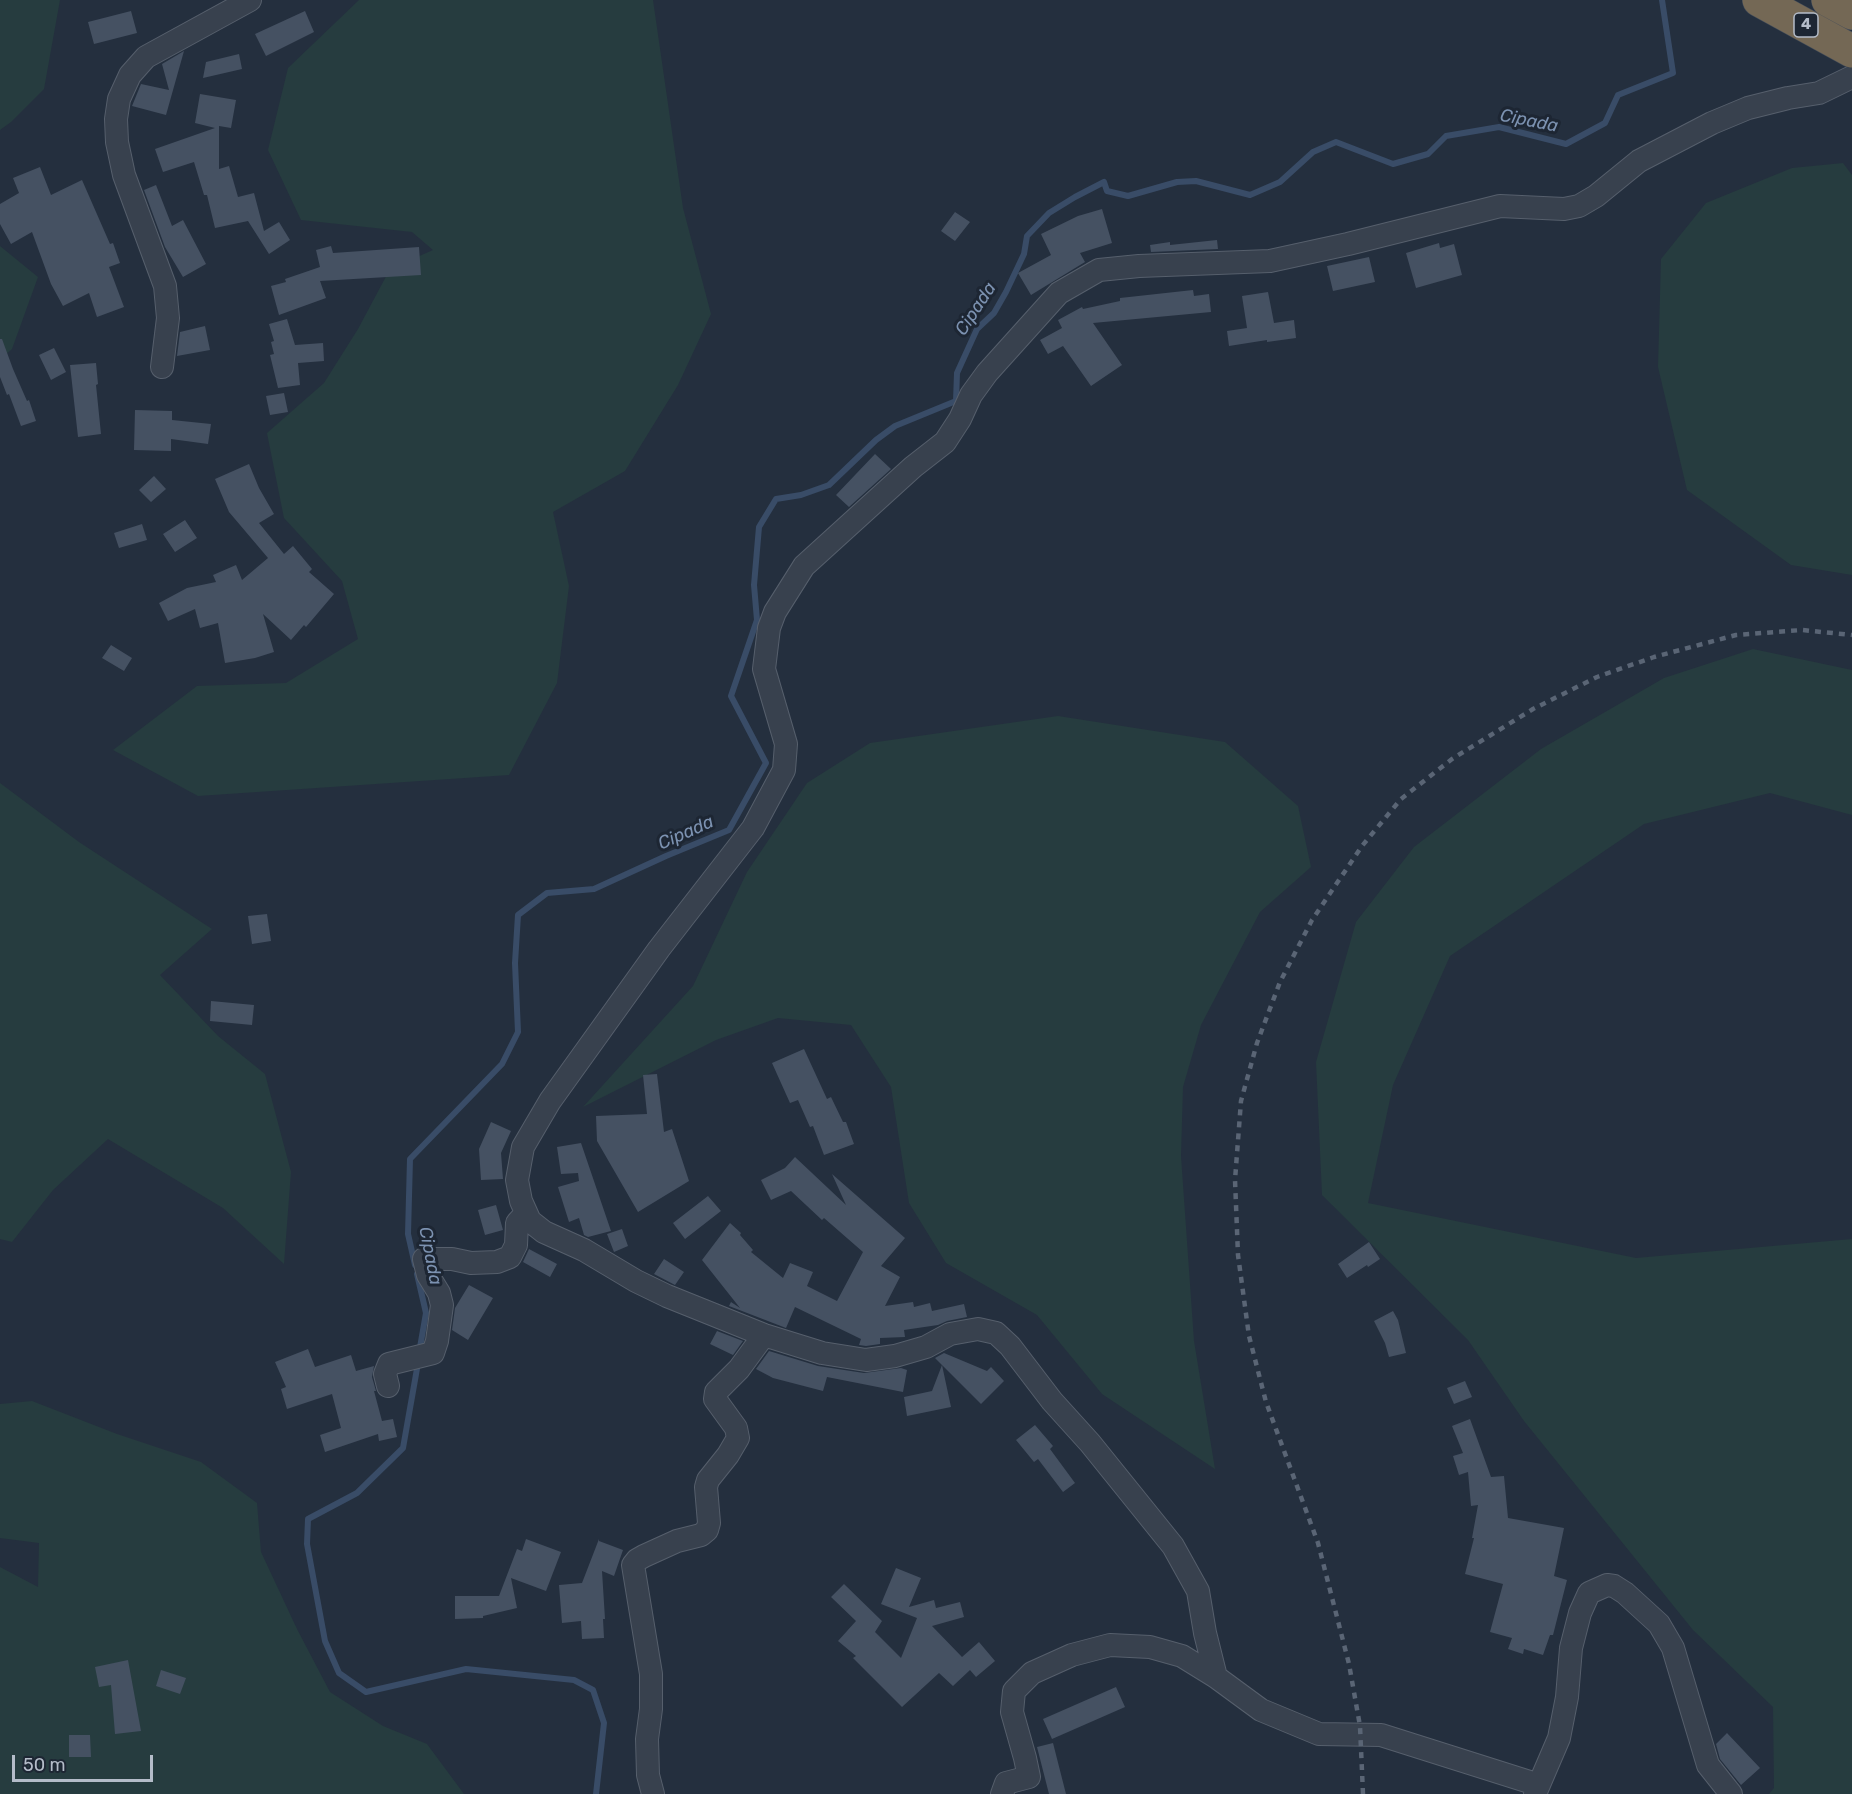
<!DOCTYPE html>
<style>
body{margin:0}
#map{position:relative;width:1852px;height:1794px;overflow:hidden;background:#242f3e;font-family:Rubik,sans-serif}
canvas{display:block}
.scale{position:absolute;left:12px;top:1755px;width:141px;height:27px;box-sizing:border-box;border:3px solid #b4bcc9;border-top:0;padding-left:8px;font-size:18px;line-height:21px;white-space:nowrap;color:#b4bcc9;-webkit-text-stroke:4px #1d2633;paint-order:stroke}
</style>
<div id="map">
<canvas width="1852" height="1794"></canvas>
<div class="scale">50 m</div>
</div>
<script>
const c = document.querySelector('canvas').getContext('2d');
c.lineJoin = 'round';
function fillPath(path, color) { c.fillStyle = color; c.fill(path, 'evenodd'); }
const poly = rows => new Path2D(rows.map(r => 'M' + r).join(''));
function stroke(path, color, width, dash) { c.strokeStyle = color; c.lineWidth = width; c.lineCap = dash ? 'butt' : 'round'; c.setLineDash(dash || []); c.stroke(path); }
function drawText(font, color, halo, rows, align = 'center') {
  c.font = font + ' Rubik,sans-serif'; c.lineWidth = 6; c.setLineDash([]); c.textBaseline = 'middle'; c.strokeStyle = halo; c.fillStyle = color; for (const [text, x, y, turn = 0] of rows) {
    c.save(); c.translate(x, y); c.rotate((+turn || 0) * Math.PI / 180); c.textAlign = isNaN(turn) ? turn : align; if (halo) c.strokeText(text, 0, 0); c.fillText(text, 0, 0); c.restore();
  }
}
const green = poly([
 [0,0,60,0,44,89,11,122,0,130],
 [359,0,653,0,683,208,711,314,678,385,625,471,553,512,569,586,557,683,509,775,198,796,113,750,197,686,286,683,358,639,342,581,284,518,267,433,324,383,358,329,390,269,433,250,412,232,301,220,268,150,288,68],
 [1843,163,1852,175,1852,575,1791,565,1687,490,1658,367,1661,259,1706,203,1792,168],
 [0,246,38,277,12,349,0,360],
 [1753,649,1852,670,1852,815,1770,793,1644,824,1450,956,1393,1085,1368,1203,1636,1258,1852,1239,1852,1794,1769,1794,1774,1788,1773,1707,1693,1630,1524,1421,1468,1340,1322,1195,1316,1062,1356,922,1414,847,1541,749,1664,678],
 [1058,716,1225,742,1298,806,1311,867,1260,912,1201,1025,1183,1087,1181,1156,1194,1341,1215,1469,1102,1394,1037,1315,946,1263,909,1203,891,1087,851,1025,778,1018,716,1040,583,1107,693,986,747,872,807,783,870,743],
 [0,783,79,842,212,929,160,975,218,1036,265,1074,291,1172,284,1264,223,1208,108,1139,53,1190,12,1242,0,1239],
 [32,1401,117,1434,201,1462,257,1503,261,1552,297,1629,330,1692,383,1726,427,1744,464,1794,0,1794,0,1567,38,1587,39,1543,0,1538,0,1404]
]);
const stream = poly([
 [415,1265,408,1234,410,1159,502,1064,518,1032,515,963,518,915,547,893,594,889,666,856,729,830,766,763,731,696,757,620,754,585,759,527,776,499,801,495,829,485,876,440,895,426,956,401,957,373,977,329,994,313,1006,292,1024,254,1027,236,1049,213,1075,197,1104,182,1107,191,1128,196,1177,182,1196,181,1250,195,1280,182,1313,152,1336,142,1393,164,1428,154,1446,136,1499,127,1566,144,1605,123,1618,95,1673,73,1662,0],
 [417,1274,426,1313,419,1353],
 [418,1363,403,1448,357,1493,308,1519,307,1544,325,1641,339,1673,366,1692,466,1669,574,1680,593,1690,604,1723,596,1794]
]);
const building = poly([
 [131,11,137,33,94,44,88,22],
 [305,11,314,32,266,56,255,34],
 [184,51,166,115,132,106,141,84,169,90,162,64],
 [239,54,242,69,203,78,206,62],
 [200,94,236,100,231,128,219,126,219,169,229,166,238,197,254,193,264,231,279,222,290,240,269,254,248,221,215,228,207,195,204,195,194,162,163,172,155,149,215,128,195,123],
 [40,167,51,195,82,180,110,244,113,243,120,263,109,267,124,307,97,317,89,293,63,306,51,284,32,232,11,244,0,224,0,204,19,193,13,178],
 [156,185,172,226,183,220,206,264,183,277,165,247,144,190],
 [1102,209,1112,243,1080,253,1085,262,1031,295,1018,273,1051,255,1041,234,1078,216],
 [955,212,970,222,955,241,941,231],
 [1217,240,1218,249,1151,252,1150,245,1170,242,1170,245],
 [1439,243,1440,248,1454,244,1462,275,1416,288,1406,253],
 [331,246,333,253,419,247,421,275,320,281,326,298,279,315,271,286,286,282,285,279,320,267,316,250],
 [1369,257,1375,282,1333,291,1327,266],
 [1193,290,1194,296,1209,294,1211,312,1093,323,1122,365,1091,386,1063,346,1048,354,1040,340,1062,328,1058,320,1082,307,1083,309,1120,301,1120,298],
 [1268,292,1274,323,1294,320,1296,338,1267,342,1267,340,1229,346,1227,331,1247,328,1242,296],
 [287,319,295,345,323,343,324,361,298,363,300,385,278,388,270,355,274,354,271,342,274,341,269,324],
 [205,326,210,350,177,356,180,332],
 [0,339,2,339,13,369,27,401,29,400,36,421,21,426,9,394,7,395,0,377],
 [54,348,66,372,51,380,39,355],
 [96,363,98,384,96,385,101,434,78,437,70,365],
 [284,393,288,412,270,415,266,396],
 [135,410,172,411,172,420,211,424,208,444,171,439,171,451,134,450],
 [875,454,891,469,849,507,836,495],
 [249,464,259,488,274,514,259,523,284,554,293,546,312,569,309,572,334,594,306,627,304,625,291,640,263,614,274,652,255,658,225,663,218,623,200,628,195,609,168,621,159,603,187,588,216,582,213,575,236,565,242,580,268,558,229,512,215,479],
 [154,476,166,489,151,502,139,490],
 [185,520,197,538,175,552,163,534],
 [142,524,147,540,119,548,114,533],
 [111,645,132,658,124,671,102,658],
 [267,914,271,941,252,944,248,916],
 [211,1001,254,1005,252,1025,210,1021],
 [804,1049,827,1099,831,1097,843,1122,846,1122,854,1144,824,1155,813,1126,810,1127,798,1100,790,1103,772,1063],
 [657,1074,664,1132,672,1129,689,1181,638,1212,597,1141,596,1116,647,1114,643,1075],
 [491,1122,511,1131,501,1153,503,1179,481,1180,479,1149],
 [581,1143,611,1231,588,1237,584,1235,579,1218,569,1222,558,1187,579,1181,578,1173,561,1174,557,1147],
 [795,1157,846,1205,832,1174,905,1238,881,1266,900,1277,885,1306,913,1302,914,1307,930,1303,932,1311,964,1304,967,1317,947,1321,938,1325,904,1330,905,1337,880,1338,880,1344,866,1346,859,1345,861,1339,795,1307,786,1328,729,1306,731,1302,740,1308,702,1260,730,1223,741,1233,740,1235,753,1250,751,1252,783,1278,790,1263,813,1272,807,1286,837,1301,863,1252,824,1218,822,1220,791,1191,771,1200,761,1180,785,1168],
 [708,1196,721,1211,685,1239,673,1223],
 [496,1205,503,1230,485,1235,478,1210],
 [622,1229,628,1246,614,1252,607,1234],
 [1369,1242,1380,1259,1368,1267,1367,1265,1347,1278,1338,1264],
 [529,1249,557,1264,550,1277,523,1262],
 [664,1259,684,1272,675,1285,654,1274],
 [469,1285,493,1298,468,1340,452,1330,455,1308],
 [1393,1311,1398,1320,1406,1353,1389,1357,1385,1343,1374,1321],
 [717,1331,743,1341,733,1355,710,1344],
 [308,1349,315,1367,351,1355,356,1371,374,1366,372,1377,376,1391,374,1391,382,1421,393,1419,397,1437,379,1441,378,1434,325,1452,320,1435,341,1428,332,1394,287,1409,281,1389,286,1387,275,1362],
 [769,1351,818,1366,864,1373,901,1368,907,1370,903,1392,827,1377,823,1391,773,1378,756,1369],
 [944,1353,987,1371,991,1367,1004,1381,981,1404,942,1365,951,1407,907,1416,904,1397,932,1391,942,1365,935,1358],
 [1465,1381,1472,1397,1454,1404,1447,1388],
 [1470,1419,1491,1477,1504,1476,1508,1518,1564,1528,1554,1576,1567,1580,1553,1635,1550,1635,1543,1655,1524,1649,1523,1654,1508,1649,1512,1638,1490,1632,1503,1584,1465,1574,1474,1538,1472,1538,1478,1505,1471,1506,1468,1472,1459,1475,1453,1456,1463,1453,1452,1426],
 [1035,1425,1053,1446,1050,1449,1075,1483,1063,1492,1038,1459,1034,1462,1016,1440],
 [526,1539,561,1552,546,1591,511,1578,517,1608,483,1616,483,1618,455,1619,455,1596,499,1596,517,1549,522,1551],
 [599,1539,599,1541,623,1550,614,1576,602,1571,605,1619,603,1619,604,1638,582,1639,581,1621,562,1623,559,1585,582,1583],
 [896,1568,921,1578,909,1607,934,1600,936,1608,960,1602,964,1617,932,1626,962,1657,979,1642,995,1661,976,1677,970,1670,953,1686,939,1673,902,1707,853,1658,856,1656,838,1641,856,1621,831,1597,844,1584,882,1621,875,1632,901,1658,917,1618,881,1604],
 [128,1660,141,1731,115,1734,111,1685,99,1687,95,1667],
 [161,1670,186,1678,180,1694,156,1686],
 [1116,1687,1125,1707,1052,1739,1043,1719],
 [1727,1733,1760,1768,1741,1785,1720,1759,1716,1744],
 [69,1735,90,1735,91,1757,69,1757],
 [1053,1743,1066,1794,1049,1794,1037,1747]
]);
const minor = poly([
 [162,367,168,318,165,286,124,175,117,142,116,119,119,99,130,75,146,57,250,0],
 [388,1386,385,1374,389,1364,433,1353,437,1341,442,1305,439,1293,428,1275,424,1259,452,1259,471,1263,497,1262,510,1257,516,1245,517,1223,526,1213],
 [1216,1677,1205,1633,1198,1591,1173,1546,1090,1443,1052,1401,1010,1346,996,1333,978,1329,950,1334,926,1347,895,1356,866,1360,822,1353,764,1335,667,1296,636,1281,584,1250,544,1232,530,1221,521,1201,517,1180,523,1147,550,1101,659,949,753,828,784,770,786,744,764,669,769,628,775,612,804,566,913,467,945,442,960,419,971,395,987,373,1059,293,1099,270,1139,266,1270,261,1348,244,1500,206,1564,209,1579,206,1596,196,1639,161,1712,123,1748,108,1788,98,1819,93,1852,77],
 [653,1794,648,1775,647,1739,651,1709,651,1674,633,1565,637,1560,644,1556,677,1541,701,1535,707,1530,709,1523,706,1487,708,1480,728,1455,738,1438,736,1428,715,1399,716,1392,739,1369,764,1335],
 [1002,1794,1006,1783,1029,1777,1025,1758,1012,1712,1014,1691,1032,1673,1072,1655,1110,1645,1150,1647,1182,1656,1216,1677,1261,1710,1319,1734,1381,1735,1539,1785],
 [1535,1794,1559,1738,1567,1697,1571,1648,1580,1613,1589,1593,1607,1585,1614,1586,1625,1593,1659,1624,1673,1648,1708,1765,1731,1794]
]);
const motorway = poly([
 [1759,0,1852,51],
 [1828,0,1852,13]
]);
const rail = poly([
 [1363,1794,1360,1726,1349,1664,1318,1543,1266,1402,1249,1336,1238,1255,1235,1180,1241,1101,1257,1043,1280,982,1312,920,1362,846,1401,799,1452,759,1533,709,1597,677,1654,657,1736,635,1802,630,1852,635]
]);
const shields = [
 [1806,25,24]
];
const shieldNames = [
 ["4",1806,25]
];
const waterNames = [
 ["Cipada",1529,121,11],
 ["Cipada",976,309,-57],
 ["Cipada",686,833,-24],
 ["Cipada",430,1256,79]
];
fillPath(green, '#263c3f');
stroke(stream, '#394c67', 6);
fillPath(building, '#455162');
stroke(minor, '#565f6c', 24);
stroke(motorway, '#434c59', 34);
stroke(minor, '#38414e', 22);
stroke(motorway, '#746855', 33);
stroke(rail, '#5a6575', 4.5, [6, 6]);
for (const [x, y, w] of shields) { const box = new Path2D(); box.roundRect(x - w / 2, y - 12, w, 24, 4.5); c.fillStyle = '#1d2633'; c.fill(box); stroke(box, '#b4bcc9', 1.5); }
drawText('bold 15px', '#b4bcc9', null, shieldNames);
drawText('italic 18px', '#7c92b1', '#1d2633', waterNames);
</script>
